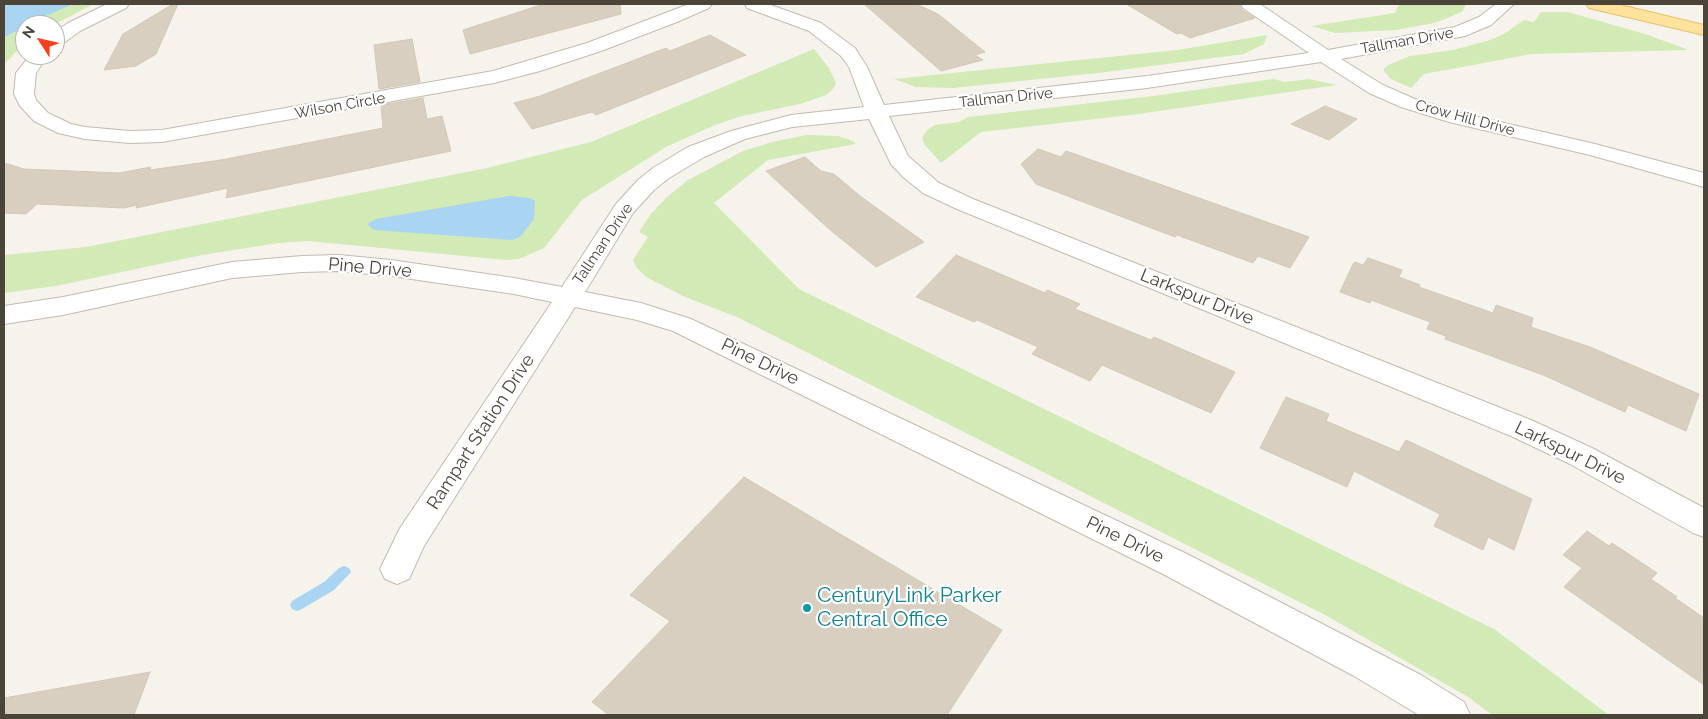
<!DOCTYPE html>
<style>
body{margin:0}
#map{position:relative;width:1708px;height:719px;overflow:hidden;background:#f6f3ec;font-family:Raleway,sans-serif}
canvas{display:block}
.frame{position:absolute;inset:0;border:5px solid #4b4439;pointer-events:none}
.north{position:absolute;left:15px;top:15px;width:50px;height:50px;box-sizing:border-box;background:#fff;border:1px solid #b7b4b0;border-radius:50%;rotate:305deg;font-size:14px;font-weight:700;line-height:20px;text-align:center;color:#4b4439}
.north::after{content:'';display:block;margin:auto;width:18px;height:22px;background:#fc3f1d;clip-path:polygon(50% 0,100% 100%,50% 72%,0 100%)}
</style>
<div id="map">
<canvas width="1708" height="719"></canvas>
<div class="frame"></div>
<div class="north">N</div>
</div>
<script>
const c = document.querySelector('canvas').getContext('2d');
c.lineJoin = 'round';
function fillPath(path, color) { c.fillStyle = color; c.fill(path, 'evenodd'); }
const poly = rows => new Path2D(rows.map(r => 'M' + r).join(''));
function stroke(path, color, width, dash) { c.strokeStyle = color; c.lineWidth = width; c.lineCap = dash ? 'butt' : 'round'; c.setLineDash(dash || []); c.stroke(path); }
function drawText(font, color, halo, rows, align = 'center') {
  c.font = font + ' Raleway,sans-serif'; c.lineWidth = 4.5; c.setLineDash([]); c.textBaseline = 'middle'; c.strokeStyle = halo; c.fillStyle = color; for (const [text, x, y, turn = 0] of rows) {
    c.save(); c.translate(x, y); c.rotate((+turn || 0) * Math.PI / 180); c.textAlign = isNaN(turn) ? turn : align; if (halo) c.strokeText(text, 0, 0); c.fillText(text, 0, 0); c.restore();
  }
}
const green = poly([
 [4,4,94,4,53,25,25,25,25,43,4,64],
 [1399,4,1466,4,1463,11,1448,18,1434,23,1396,30,1335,33,1311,26,1395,13],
 [1541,12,1568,12,1645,34,1689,50,1532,54,1424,74,1411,88,1391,79,1384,71,1384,68,1388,65,1410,56,1453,50,1490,40,1504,34,1524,20,1534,22],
 [1267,35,1264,44,1244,54,1098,73,953,88,916,87,894,79,1177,50],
 [814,49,829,68,836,83,833,89,826,95,800,104,742,116,715,125,666,147,582,200,544,248,519,259,506,260,308,241,278,243,202,255,56,286,4,293,4,255,86,247,487,168,591,142],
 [1273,79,1285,82,1309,79,1337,85,1139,114,981,132,941,163,925,145,922,138,927,130,935,125,959,122,968,117,1153,96],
 [807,135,838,136,853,141,856,144,768,160,714,203,799,289,1494,629,1609,715,1492,715,1468,697,1327,616,737,317,685,297,646,277,636,267,633,260,648,237,639,232,650,215,667,197,688,180,743,151,772,142]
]);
const water = poly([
 [4,4,73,4,25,25,25,27,4,37],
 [509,196,530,198,535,201,534,219,520,237,512,240,374,230,367,224,376,219]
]);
const stream = poly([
 [344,566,349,568,351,572,334,590,302,609,297,611,292,609,290,605,292,601,324,582,339,568,344,566]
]);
const building = poly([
 [173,4,178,4,156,54,136,66,104,70,123,34,173,4],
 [544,4,620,4,621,14,470,54,463,30,544,4],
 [864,4,916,4,938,14,985,52,975,55,983,60,941,71,864,4],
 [1126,4,1239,4,1242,10,1255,18,1190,38,1181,33,1177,34,1126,4],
 [710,35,746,55,596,115,592,112,532,129,514,103,540,96,666,48,670,51,710,35],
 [412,39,420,82,379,89,374,45,412,39],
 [423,98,427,119,442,116,451,151,226,198,228,188,136,208,137,205,124,208,37,204,26,214,4,213,4,163,24,169,119,173,151,167,150,170,221,160,383,128,381,105,423,98],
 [1325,106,1357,119,1329,140,1291,124,1325,106],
 [1038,149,1061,157,1066,151,1309,237,1290,268,1258,256,1253,263,1177,235,1175,237,1036,184,1021,164,1038,149],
 [805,157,821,171,834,174,860,196,924,242,876,267,829,229,766,171,805,157],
 [956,255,1045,293,1047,290,1080,304,1075,309,1151,340,1154,337,1235,372,1211,413,1102,365,1090,381,1032,354,1038,347,977,320,974,322,916,297,956,255],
 [1368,258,1402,270,1399,277,1420,285,1419,287,1493,313,1496,305,1533,318,1531,327,1590,347,1699,394,1686,431,1628,405,1625,412,1543,375,1445,339,1446,336,1427,329,1430,322,1371,300,1370,303,1340,292,1353,264,1355,262,1363,265,1368,258],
 [1286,397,1329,414,1326,421,1399,452,1406,440,1532,499,1514,550,1488,537,1483,550,1434,526,1440,514,1354,471,1347,487,1260,448,1286,397],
 [744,477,1002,630,947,715,609,715,592,702,670,621,630,595,744,477],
 [1587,531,1609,546,1612,543,1657,573,1651,579,1677,597,1675,598,1704,618,1704,685,1564,587,1582,568,1563,555,1587,531],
 [150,672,134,715,4,715,4,698,150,672]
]);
const minor = poly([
 [107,4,129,4,126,8,80,31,61,45,55,46,55,32,68,23,107,4],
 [689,4,712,4,709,8,677,22,601,51,540,71,494,83,162,142,130,143,85,139,58,133,34,121,20,106,14,94,16,73,30,55,48,55,36,73,34,94,36,100,48,113,71,124,85,127,130,131,162,130,493,71,587,43,689,4],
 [745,4,768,4,821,23,855,48,867,67,884,105,1147,76,1309,53,1243,8,1241,4,1260,4,1328,50,1455,27,1479,17,1496,4,1514,4,1491,25,1465,36,1341,59,1383,85,1415,99,1461,113,1595,144,1704,173,1704,187,1590,155,1449,122,1401,107,1369,93,1321,62,1147,88,889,116,908,156,939,183,973,199,1531,420,1592,448,1704,508,1704,537,1693,533,1570,464,1511,436,957,209,923,193,903,177,891,164,869,119,792,127,745,139,704,157,669,178,654,190,633,213,585,292,641,303,691,319,1187,554,1421,675,1464,702,1470,715,1419,715,1354,676,1163,574,697,343,673,331,637,320,575,307,424,546,409,579,397,584,385,579,380,569,400,528,552,302,514,294,391,276,339,271,302,272,232,278,63,315,4,324,4,306,63,297,232,262,302,256,339,255,391,260,514,278,562,287,616,204,638,180,653,168,688,147,731,131,791,115,864,107,849,67,841,56,809,31,747,8,745,4]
]);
const major = poly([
 [1586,4,1616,4,1704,25,1704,35,1589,8,1586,4]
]);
const markers = [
 [807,608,5,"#0f9aa8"]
];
const farStreetnames = [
 ["Tallman Drive",1407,41,-10],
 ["Tallman Drive",1006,98,-6],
 ["Wilson Circle",340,106,-10],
 ["Crow Hill Drive",1465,118,15],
 ["Tallman Drive",603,244,-56]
];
const streetNames = [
 ["Pine Drive",370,268,5],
 ["Larkspur Drive",1197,297,22],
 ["Pine Drive",760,362,26],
 ["Rampart Station Drive",481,432,-57],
 ["Larkspur Drive",1570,453,26],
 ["Pine Drive",1125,540,26]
];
const nearCulturenames = [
 ["CenturyLink Parker",817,596],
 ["Central Office",817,620]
];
fillPath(green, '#d2eab5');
fillPath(water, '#a9d4f2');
fillPath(stream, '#a9d4f2');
fillPath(building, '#d8cfc1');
stroke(building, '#d3c7b4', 1);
stroke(minor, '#c2bbae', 2);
stroke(major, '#e6c16a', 2);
fillPath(minor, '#fff');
fillPath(major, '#ffe39c');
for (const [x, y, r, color] of markers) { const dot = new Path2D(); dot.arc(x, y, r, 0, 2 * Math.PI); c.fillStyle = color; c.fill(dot); stroke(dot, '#fff', 2); }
drawText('15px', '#4b4439', '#fff', farStreetnames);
drawText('18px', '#4b4439', '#fff', streetNames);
drawText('21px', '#0d838f', '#fff', nearCulturenames, 'left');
</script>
